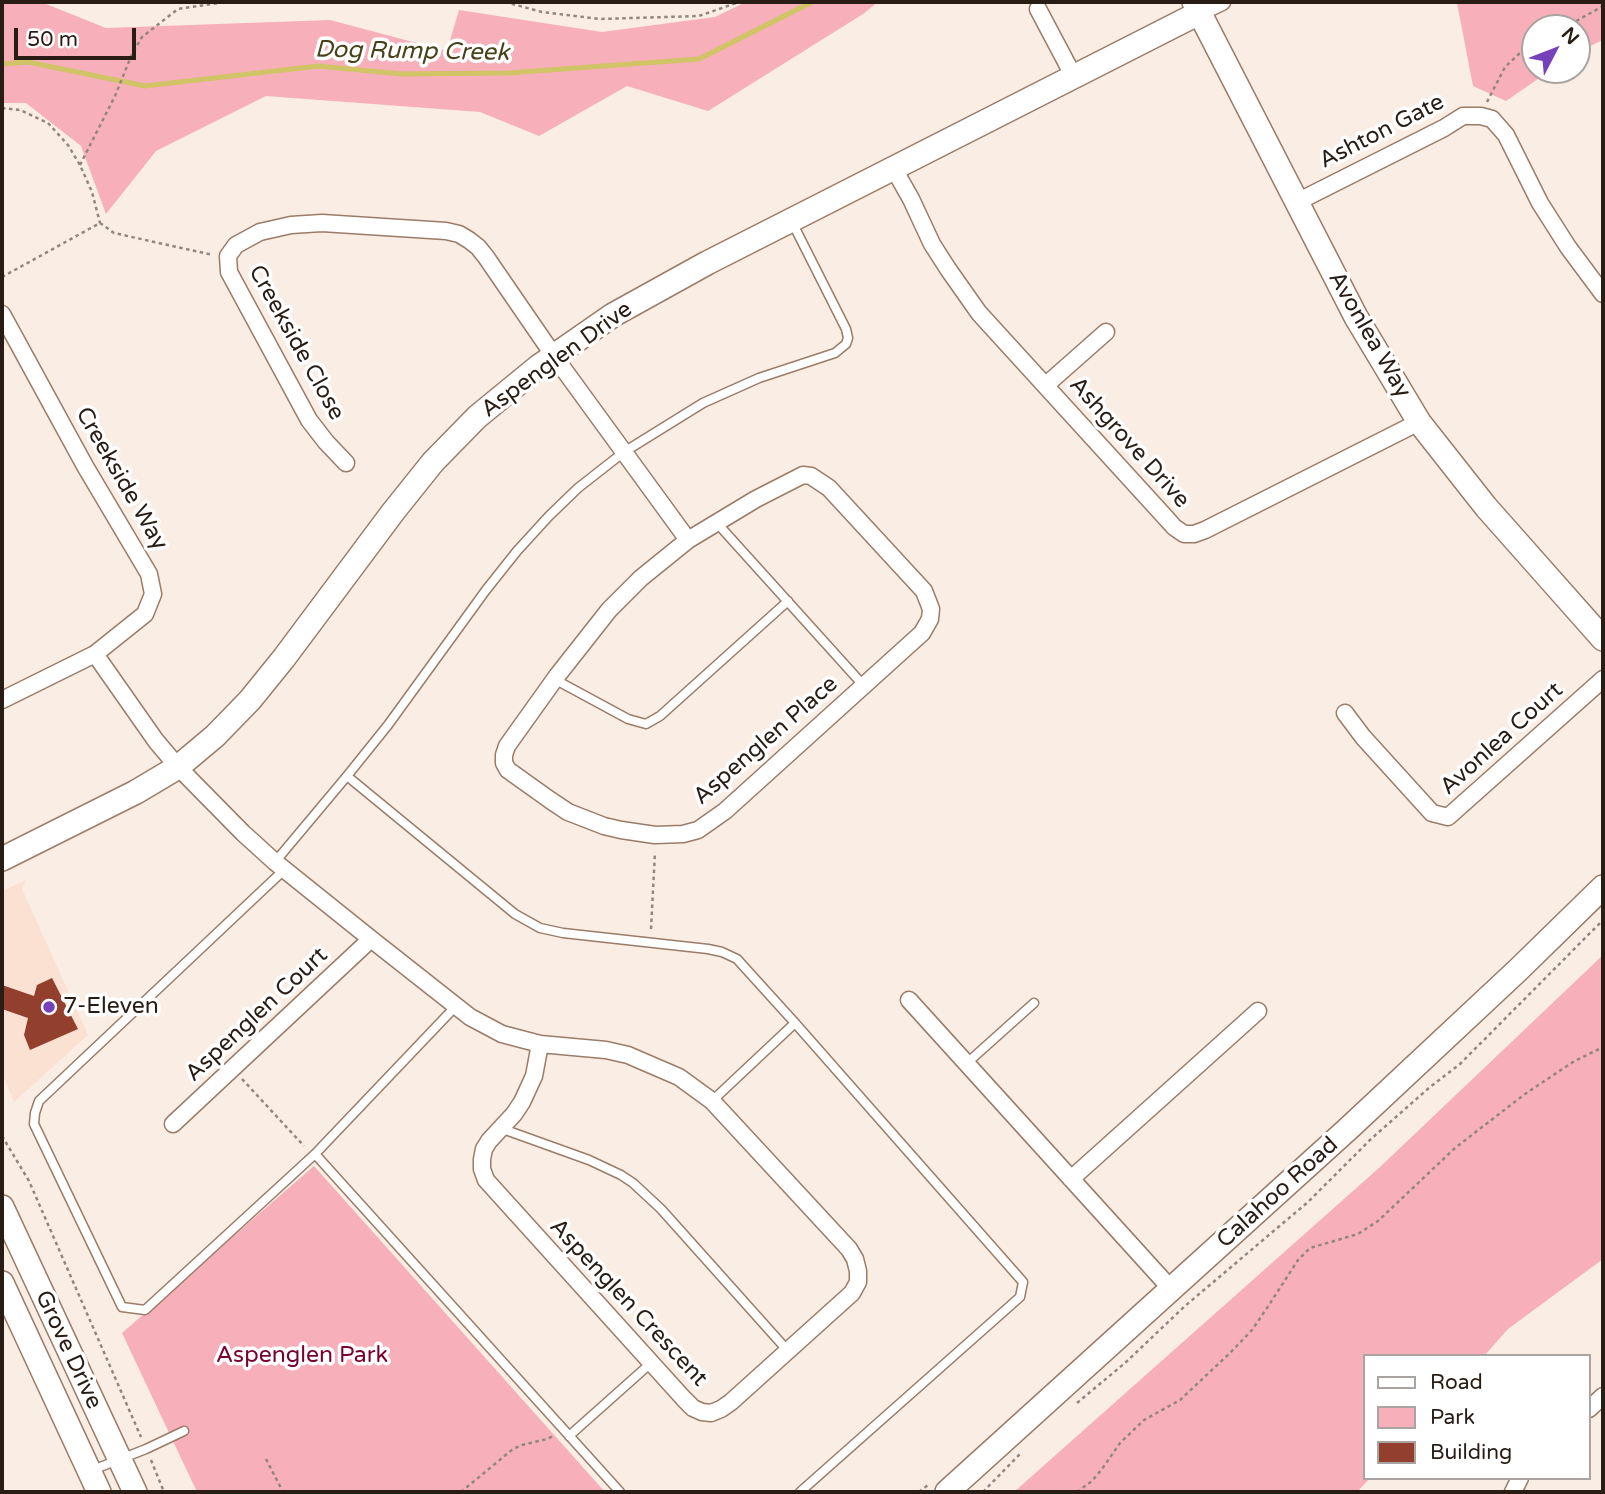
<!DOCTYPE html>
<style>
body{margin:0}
#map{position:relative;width:1605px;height:1494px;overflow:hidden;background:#faede4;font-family:"Varela Round",sans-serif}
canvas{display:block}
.frame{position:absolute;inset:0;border:4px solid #281c14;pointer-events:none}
.legend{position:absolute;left:1363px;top:1354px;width:228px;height:126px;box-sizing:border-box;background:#fff;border:2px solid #a9a4a1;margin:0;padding:9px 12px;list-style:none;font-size:21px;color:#281c14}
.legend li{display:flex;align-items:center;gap:14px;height:35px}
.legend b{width:35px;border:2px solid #a9a4a1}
.north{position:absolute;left:1521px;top:14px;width:70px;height:70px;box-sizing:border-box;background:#fff;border:2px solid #a9a4a1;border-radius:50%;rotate:48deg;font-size:19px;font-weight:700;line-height:28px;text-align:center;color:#281c14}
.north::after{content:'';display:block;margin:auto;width:24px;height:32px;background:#7642b9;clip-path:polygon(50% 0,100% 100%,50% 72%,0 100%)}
.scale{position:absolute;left:14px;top:28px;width:122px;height:32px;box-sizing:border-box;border:4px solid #281c14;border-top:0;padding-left:9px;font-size:21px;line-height:24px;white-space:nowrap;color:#281c14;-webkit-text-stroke:5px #fff;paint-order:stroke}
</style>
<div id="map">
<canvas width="1605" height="1494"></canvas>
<div class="frame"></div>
<ul class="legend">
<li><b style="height:9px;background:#fff"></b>Road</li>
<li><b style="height:19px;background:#f7afba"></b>Park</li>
<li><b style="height:19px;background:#923f2e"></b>Building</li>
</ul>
<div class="north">N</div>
<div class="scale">50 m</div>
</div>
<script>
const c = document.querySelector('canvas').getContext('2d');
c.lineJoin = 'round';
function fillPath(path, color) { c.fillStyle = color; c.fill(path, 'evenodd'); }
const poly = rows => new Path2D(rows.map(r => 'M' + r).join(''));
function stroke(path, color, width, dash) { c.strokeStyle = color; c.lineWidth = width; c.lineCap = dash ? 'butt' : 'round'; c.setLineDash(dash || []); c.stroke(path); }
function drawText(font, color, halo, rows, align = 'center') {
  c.font = font + ' "Varela Round",sans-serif'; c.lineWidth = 7; c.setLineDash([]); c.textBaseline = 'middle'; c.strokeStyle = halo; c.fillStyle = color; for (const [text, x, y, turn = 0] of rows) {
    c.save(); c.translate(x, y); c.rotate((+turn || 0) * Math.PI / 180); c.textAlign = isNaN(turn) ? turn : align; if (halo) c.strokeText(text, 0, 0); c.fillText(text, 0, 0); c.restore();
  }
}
const built = poly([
 [26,880,22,889,88,1035,14,1102,2,1073,2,891]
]);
const green = poly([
 [2,2,41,2,106,28,330,20,447,51,459,10,602,32,715,17,746,2,878,2,863,14,708,111,627,86,539,136,480,112,266,96,156,151,106,214,81,146,26,103,2,103],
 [1460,2,1603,2,1603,40,1577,52,1577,28,1535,28,1535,70,1551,70,1506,101,1473,86,1457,3],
 [1603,955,1603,1259,1508,1329,1484,1356,1365,1356,1365,1478,1370,1478,1357,1492,1014,1492,1380,1167],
 [314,1166,605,1492,197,1492,122,1333]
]);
const stream = poly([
 [2,64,28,62,145,86,318,66,402,74,508,73,699,59,812,2]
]);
const building = poly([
 [52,978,78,1029,30,1050,24,1035,28,1018,2,1009,2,985,34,996,37,985]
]);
const path = poly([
 [505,2,542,12,600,19,699,16,739,2],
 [1564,28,1603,6],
 [1487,102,1505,67,1521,52,1535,44],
 [2,108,20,110,48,123,68,145,80,165,92,192,100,223],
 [80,165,115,96,132,54,142,37,178,9,225,2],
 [100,223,114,233,213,255],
 [2,277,100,223],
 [651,929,655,852],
 [242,1079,304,1146],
 [2,1136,29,1181,141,1437],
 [1077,1403,1125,1363,1185,1306,1308,1202,1371,1139,1430,1087,1460,1064,1603,920],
 [266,1459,283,1492],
 [151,1460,164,1492],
 [461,1492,513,1449,522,1445,547,1439,555,1435],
 [919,1492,928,1485],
 [983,1492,1020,1454],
 [1077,1492,1092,1481,1102,1469,1120,1443,1144,1420,1180,1400,1230,1353,1252,1330,1267,1308,1298,1260,1310,1248,1358,1234,1378,1221,1455,1148,1525,1094,1573,1062,1603,1047]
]);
const lane = poly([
 [716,522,864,686],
 [554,679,628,719,646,724,660,716,788,601],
 [347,776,515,914,540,928,563,933,708,949,722,952,737,959,795,1023,1023,1282,1020,1297,800,1492],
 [275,862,347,776,388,725,486,590,517,551,549,516,578,488,624,452,703,403,759,378,835,353,846,344,848,338,846,329,792,222],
 [284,870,39,1101,35,1113,34,1124,122,1307,145,1310,315,1154,456,1006],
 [967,1063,1034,1003],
 [712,1101,795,1023],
 [500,1128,589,1160,621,1175,633,1183,661,1209,788,1351],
 [315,1154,620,1492],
 [569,1436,651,1363],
 [90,1471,146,1449,184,1431]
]);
const street = poly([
 [1038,9,1074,77],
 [1199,13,1222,2],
 [894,169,911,199,932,244,948,269,979,313,1166,518,1174,527,1184,534,1194,534,1205,530,1419,422],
 [1297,202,1444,128,1463,116,1481,116,1492,119,1506,135,1540,203,1568,247,1603,294],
 [2,314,85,466,149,574,153,594,145,614,95,654,2,700],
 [1046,385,1106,332],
 [346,463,326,442,309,420,229,272,228,256,236,245,260,232,291,225,322,223,446,231,459,234,469,240,478,247,486,257,554,356,688,540],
 [803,475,811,476,829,488,924,591,931,609,930,619,922,633,725,811,698,830,683,834,655,835,621,830,604,826,568,812,550,800,508,770,504,763,504,755,507,746,557,676,609,610,641,578,688,540,756,499,803,475],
 [95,654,156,741,178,767,243,833,275,862,371,939,470,1017,502,1034,540,1044,606,1050,628,1055,679,1077,712,1101,849,1249,855,1259,858,1271,858,1282,852,1293,731,1402,721,1409,711,1413,702,1412,693,1408,684,1399,486,1180,482,1169,482,1159,484,1149,489,1141,514,1114,522,1102,534,1076,540,1044],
 [1345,713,1363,737,1432,813,1448,817,1603,679],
 [909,1000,1172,1290],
 [173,1124,371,939],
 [1071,1179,1258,1011],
 [1589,1409,1603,1396],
 [1513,1492,1520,1478]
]);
const secondary = poly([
 [1194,2,1356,317,1419,422,1486,507,1603,639],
 [2,859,136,792,178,767,215,736,250,700,284,658,393,512,433,462,477,417,538,367,613,315,707,263,1199,13],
 [2,1207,135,1492],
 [2,1283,99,1492],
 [947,1492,1349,1128,1518,970,1603,887]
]);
const markers = [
 [49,1007,7,"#7642b9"]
];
const streetNames = [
 ["Ashton Gate",1382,132,-27],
 ["Avonlea Way",1369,335,60],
 ["Creekside Close",296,343,61],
 ["Aspenglen Drive",557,360,-36],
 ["Ashgrove Drive",1129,443,48],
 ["Creekside Way",121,479,60],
 ["Avonlea Court",1502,739,-42],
 ["Aspenglen Place",766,741,-41],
 ["Aspenglen Court",257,1015,-43],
 ["Calahoo Road",1278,1193,-42],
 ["Aspenglen Crescent",628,1303,47],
 ["Grove Drive",68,1350,65]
];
const poiNames = [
 ["7-Eleven",63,1007]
];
const parkNames = [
 ["Aspenglen Park",302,1356]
];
const waterNames = [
 ["Dog Rump Creek",412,52,1]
];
fillPath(built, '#fae1d1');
fillPath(green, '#f7afba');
stroke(stream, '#d0c466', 5);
fillPath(building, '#923f2e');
stroke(lane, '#9a7c67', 11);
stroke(street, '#9a7c67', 19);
stroke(secondary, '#9a7c67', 26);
stroke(path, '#93867e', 2.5, [3.5, 3.5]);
stroke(lane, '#fff', 8);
stroke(street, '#fff', 16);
stroke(secondary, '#fff', 23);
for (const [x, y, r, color] of markers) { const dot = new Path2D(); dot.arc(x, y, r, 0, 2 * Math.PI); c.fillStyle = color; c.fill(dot); stroke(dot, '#fff', 2.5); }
drawText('23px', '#281c14', '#fff', streetNames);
drawText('23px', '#281c14', '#fff', poiNames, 'left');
drawText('23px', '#78012e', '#fff', parkNames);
drawText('italic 24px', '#47421a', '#fff', waterNames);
</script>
